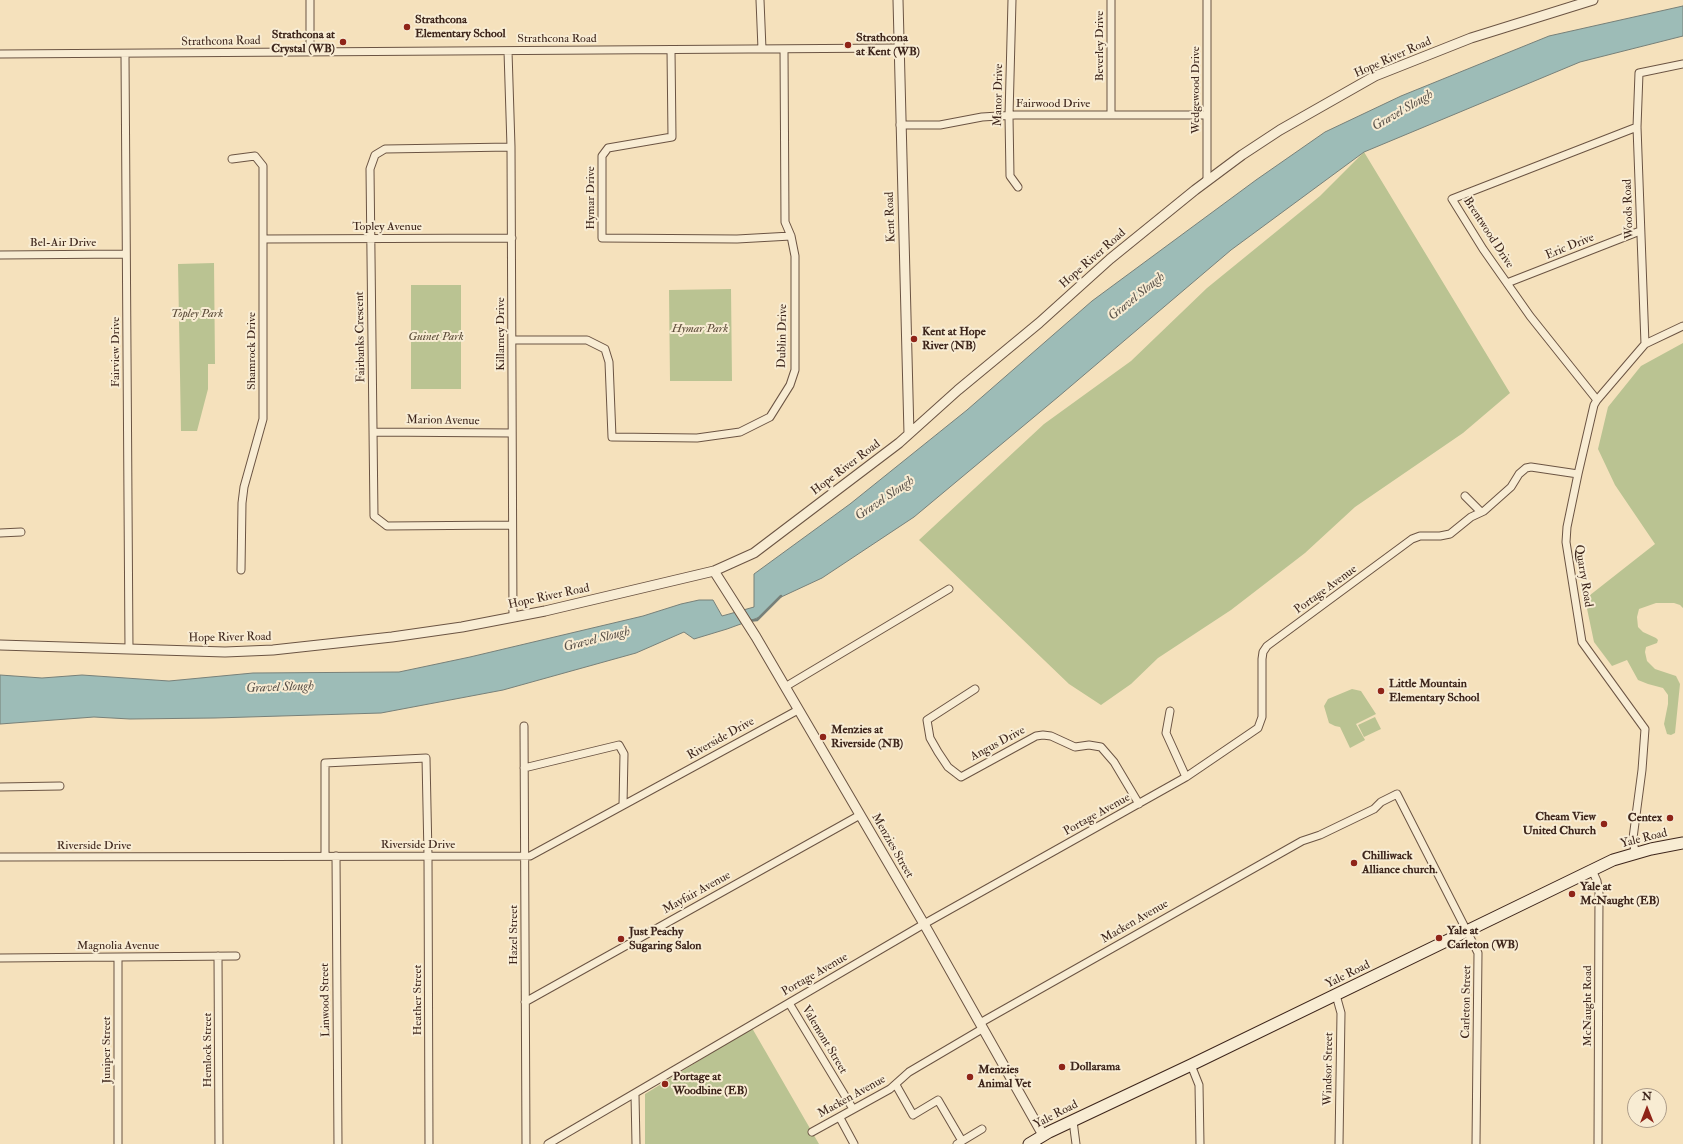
<!DOCTYPE html>
<style>
body{margin:0}
#map{position:relative;width:1683px;height:1144px;overflow:hidden;background:#f5e1bc;font-family:"IM FELL Double Pica",serif}
canvas{display:block}
.north{position:absolute;left:1627px;top:1088px;width:40px;height:40px;box-sizing:border-box;background:#f8ecd3;border:1px solid #ad9c89;border-radius:50%;rotate:0deg;font-size:11px;font-weight:700;line-height:16px;text-align:center;color:#3d251b}
.north::after{content:'';display:block;margin:auto;width:14px;height:18px;background:#8f2418;clip-path:polygon(50% 0,100% 100%,50% 72%,0 100%)}
</style>
<div id="map">
<canvas width="1683" height="1144"></canvas>
<div class="north">N</div>
</div>
<script>
const c = document.querySelector('canvas').getContext('2d');
c.lineJoin = 'round';
function fillPath(path, color) { c.fillStyle = color; c.fill(path, 'evenodd'); }
const poly = rows => new Path2D(rows.map(r => 'M' + r).join(''));
function stroke(path, color, width, dash) { c.strokeStyle = color; c.lineWidth = width; c.lineCap = dash ? 'butt' : 'round'; c.setLineDash(dash || []); c.stroke(path); }
function drawText(font, color, halo, rows, align = 'center') {
  c.font = font + ' "IM FELL Double Pica",serif'; c.lineWidth = 4; c.setLineDash([]); c.textBaseline = 'middle'; c.strokeStyle = halo; c.fillStyle = color; for (const [text, x, y, turn = 0] of rows) {
    c.save(); c.translate(x, y); c.rotate((+turn || 0) * Math.PI / 180); c.textAlign = isNaN(turn) ? turn : align; if (halo) c.strokeText(text, 0, 0); c.fillText(text, 0, 0); c.restore();
  }
}
const green = poly([
 [1364,152,1510,393,1463,433,1355,507,1305,553,1231,610,1158,658,1131,684,1101,705,1069,684,919,540,1044,424,1131,361,1207,288,1320,196],
 [214,263,215,364,208,364,208,389,197,431,181,431,178,264],
 [411,285,461,285,461,389,411,389],
 [731,289,732,381,670,381,669,290],
 [1683,343,1683,608,1680,605,1674,603,1656,603,1639,609,1637,617,1638,627,1643,632,1656,638,1658,640,1657,643,1646,647,1645,652,1647,661,1655,669,1676,676,1680,684,1675,733,1671,735,1667,734,1664,724,1668,704,1668,695,1663,688,1648,684,1638,680,1627,660,1612,666,1594,642,1585,599,1655,544,1615,485,1598,449,1608,407,1641,366],
 [1352,689,1361,691,1376,714,1356,724,1365,740,1350,748,1340,727,1335,726,1329,723,1324,706,1328,699],
 [1375,717,1381,729,1364,737,1358,725],
 [752,1028,819,1144,645,1144,645,1094]
]);
const water = poly([
 [1683,6,1683,36,1580,62,1364,152,1231,250,1058,397,914,517,822,578,779,598,760,617,727,629,694,639,684,632,636,653,503,690,381,713,215,718,130,719,94,717,0,724,0,675,42,678,82,675,169,681,253,673,399,672,470,657,643,616,681,604,699,600,713,600,722,616,754,607,754,574,850,504,967,410,1092,301,1256,180,1325,132,1401,96,1549,36,1683,6]
]);
const stream = poly([
 [748,621,757,620,781,596]
]);
const minor = poly([
 [310,0,310,52],
 [760,0,762,49],
 [1012,0,1009,116,1010,176,1018,187],
 [671,50,672,137,608,148,602,156,602,238,737,239,791,236],
 [508,51,511,147,513,617],
 [0,54,898,48],
 [125,55,129,649],
 [1111,115,1111,0],
 [900,125,940,125,982,117,1015,115,1207,115],
 [511,147,385,149,375,155,370,169,374,516,387,526,512,525],
 [232,159,255,156,263,166,263,419,244,487,242,503,241,570],
 [1207,181,1207,0],
 [263,239,512,238],
 [0,255,126,254],
 [1507,283,1640,231],
 [512,340,587,340,605,349,609,362,612,437,697,438,740,432,770,417,790,385,795,370,795,256,791,236,785,222,784,49],
 [1645,344,1637,127,1639,73,1683,64],
 [1597,400,1530,316,1483,249,1452,199,1637,127],
 [373,432,512,433],
 [1465,496,1481,512],
 [0,533,21,532],
 [785,687,949,589],
 [975,689,927,720,930,738,938,752,948,767,961,777,1036,736,1043,735,1051,736,1075,747,1089,745,1101,747,1114,762,1139,804],
 [1170,711,1166,733,1186,777],
 [524,726,526,1144],
 [524,768,619,745,624,754,623,805],
 [0,787,60,786],
 [1635,853,1633,838,1642,770,1645,729,1582,642,1566,542,1567,527,1578,474,1594,405,1597,400,1645,344,1683,326],
 [325,856,325,763,426,758,428,856],
 [336,856,338,1144],
 [0,857,530,856,798,710],
 [428,857,429,1144],
 [1592,870,1597,881,1599,893,1598,1144],
 [218,956,219,1144],
 [118,957,118,1144],
 [0,958,236,956],
 [1336,995,1341,1013,1339,1144],
 [525,1002,860,815],
 [789,1003,853,1109],
 [980,1023,1302,841,1320,835,1374,809,1381,802,1397,794,1478,953,1476,1144],
 [1191,1065,1199,1085,1200,1144],
 [896,1085,913,1115,938,1100,962,1141],
 [635,1095,636,1144],
 [840,1118,854,1144],
 [1073,1121,1076,1144],
 [812,1132,890,1089,909,1072,982,1029],
 [548,1144,924,924,1186,777,1258,728,1262,717,1262,659,1263,652,1267,646,1412,539,1420,536,1440,536,1450,534,1471,517,1484,511,1511,487,1519,474,1526,468,1531,467,1578,474],
 [957,1144,982,1129]
]);
const tertiary = poly([
 [898,0,909,434],
 [714,571,756,637,924,924,1043,1135],
 [0,645,225,652,273,650,392,637,462,627,545,611,714,571,754,553,899,443,958,390,1039,323,1110,259,1195,190,1242,155,1280,130,1375,76,1471,38,1593,0]
]);
const secondary = poly([
 [1029,1144,1049,1132,1191,1065,1613,860,1651,849,1683,843]
]);
const markers = [
 [407,27,4,"#8f2418"],
 [343,42,4,"#8f2418"],
 [848,45,4,"#8f2418"],
 [914,339,4,"#8f2418"],
 [1381,691,4,"#8f2418"],
 [823,737,4,"#8f2418"],
 [1670,818,4,"#8f2418"],
 [1604,824,4,"#8f2418"],
 [1354,863,4,"#8f2418"],
 [1572,894,4,"#8f2418"],
 [1439,938,4,"#8f2418"],
 [621,939,4,"#8f2418"],
 [1062,1067,4,"#8f2418"],
 [970,1077,4,"#8f2418"],
 [665,1084,4,"#8f2418"]
];
const poiNames = [
 ["Strathcona",415,20],
 ["Elementary School",415,34],
 ["Strathcona at",335,35,"right"],
 ["Crystal (WB)",335,49,"right"],
 ["Strathcona",856,38],
 ["at Kent (WB)",856,52],
 ["Kent at Hope",922,332],
 ["River (NB)",922,346],
 ["Little Mountain",1389,684],
 ["Elementary School",1389,698],
 ["Menzies at",831,730],
 ["Riverside (NB)",831,744],
 ["Cheam View",1596,817,"right"],
 ["United Church",1596,831,"right"],
 ["Centex",1662,818,"right"],
 ["Chilliwack",1362,856],
 ["Alliance church.",1362,870],
 ["Yale at",1580,887],
 ["McNaught (EB)",1580,901],
 ["Yale at",1447,931],
 ["Carleton (WB)",1447,945],
 ["Just Peachy",629,932],
 ["Sugaring Salon",629,946],
 ["Dollarama",1070,1067],
 ["Menzies",978,1070],
 ["Animal Vet",978,1084],
 ["Portage at",673,1077],
 ["Woodbine (EB)",673,1091]
];
const streetNames = [
 ["Strathcona Road",557,39],
 ["Strathcona Road",221,42,-1],
 ["Beverley Drive",1100,46,-90],
 ["Hope River Road",1393,58,-24],
 ["Wedgewood Drive",1196,90,-90],
 ["Manor Drive",999,95,-89],
 ["Fairwood Drive",1053,104],
 ["Hymar Drive",591,198,-90],
 ["Woods Road",1629,209,-92],
 ["Kent Road",891,217,-92],
 ["Topley Avenue",387,227],
 ["Brentwood Drive",1488,233,57],
 ["Bel-Air Drive",63,243],
 ["Eric Drive",1570,247,-22],
 ["Hope River Road",1093,259,-41],
 ["Killarney Drive",501,334,-90],
 ["Dublin Drive",783,336,-89],
 ["Fairbanks Crescent",361,337,-91],
 ["Shamrock Drive",252,351,-90],
 ["Fairview Drive",116,352,-90],
 ["Marion Avenue",443,421,1],
 ["Hope River Road",846,468,-37],
 ["Quarry Road",1583,576,81],
 ["Portage Avenue",1326,590,-36],
 ["Hope River Road",549,597,-12],
 ["Hope River Road",230,638,-1],
 ["Riverside Drive",721,739,-29],
 ["Angus Drive",998,744,-28],
 ["Portage Avenue",1097,815,-29],
 ["Yale Road",1644,839,-14],
 ["Riverside Drive",418,845],
 ["Riverside Drive",94,846],
 ["Menzies Street",892,846,60],
 ["Mayfair Avenue",697,893,-29],
 ["Macken Avenue",1135,922,-30],
 ["Hazel Street",514,935,-90],
 ["Magnolia Avenue",118,946],
 ["Portage Avenue",815,975,-30],
 ["Yale Road",1348,975,-26],
 ["Linwood Street",326,1000,-91],
 ["Heather Street",418,1000,-90],
 ["Carleton Street",1467,1002,-89],
 ["McNaught Road",1588,1006,-90],
 ["Valemont Street",824,1040,59],
 ["Juniper Street",107,1050,-90],
 ["Hemlock Street",208,1050,-90],
 ["Windsor Street",1329,1069,-89],
 ["Macken Avenue",852,1097,-29],
 ["Yale Road",1056,1115,-27]
];
const parkNames = [
 ["Topley Park",197,314],
 ["Hymar Park",700,329],
 ["Guinet Park",436,337]
];
const waterNames = [
 ["Gravel Slough",1403,111,-30],
 ["Gravel Slough",1137,297,-39],
 ["Gravel Slough",885,499,-34],
 ["Gravel Slough",597,640,-14],
 ["Gravel Slough",280,688,-2]
];
fillPath(green, '#bac392');
fillPath(water, '#9dbcb7');
stroke(water, '#778079', 1);
stroke(stream, '#778079', 2.5);
stroke(minor, '#6b5443', 9);
stroke(tertiary, '#6b5443', 11);
stroke(secondary, '#3d251b', 13);
stroke(minor, '#f8ecd3', 7);
stroke(tertiary, '#f8ecd3', 9);
stroke(secondary, '#f8ecd3', 11);
for (const [x, y, r, color] of markers) { const dot = new Path2D(); dot.arc(x, y, r, 0, 2 * Math.PI); c.fillStyle = color; c.fill(dot); stroke(dot, '#f8ecd3', 1.5); }
drawText('bold 12px', '#3d251b', '#f8ecd3', poiNames, 'left');
drawText('12px', '#3d251b', '#f8ecd3', streetNames);
drawText('italic 12px', '#5c4c39', '#f8ecd3', parkNames);
drawText('italic 13px', '#5a524a', '#f8ecd3', waterNames);
</script>
